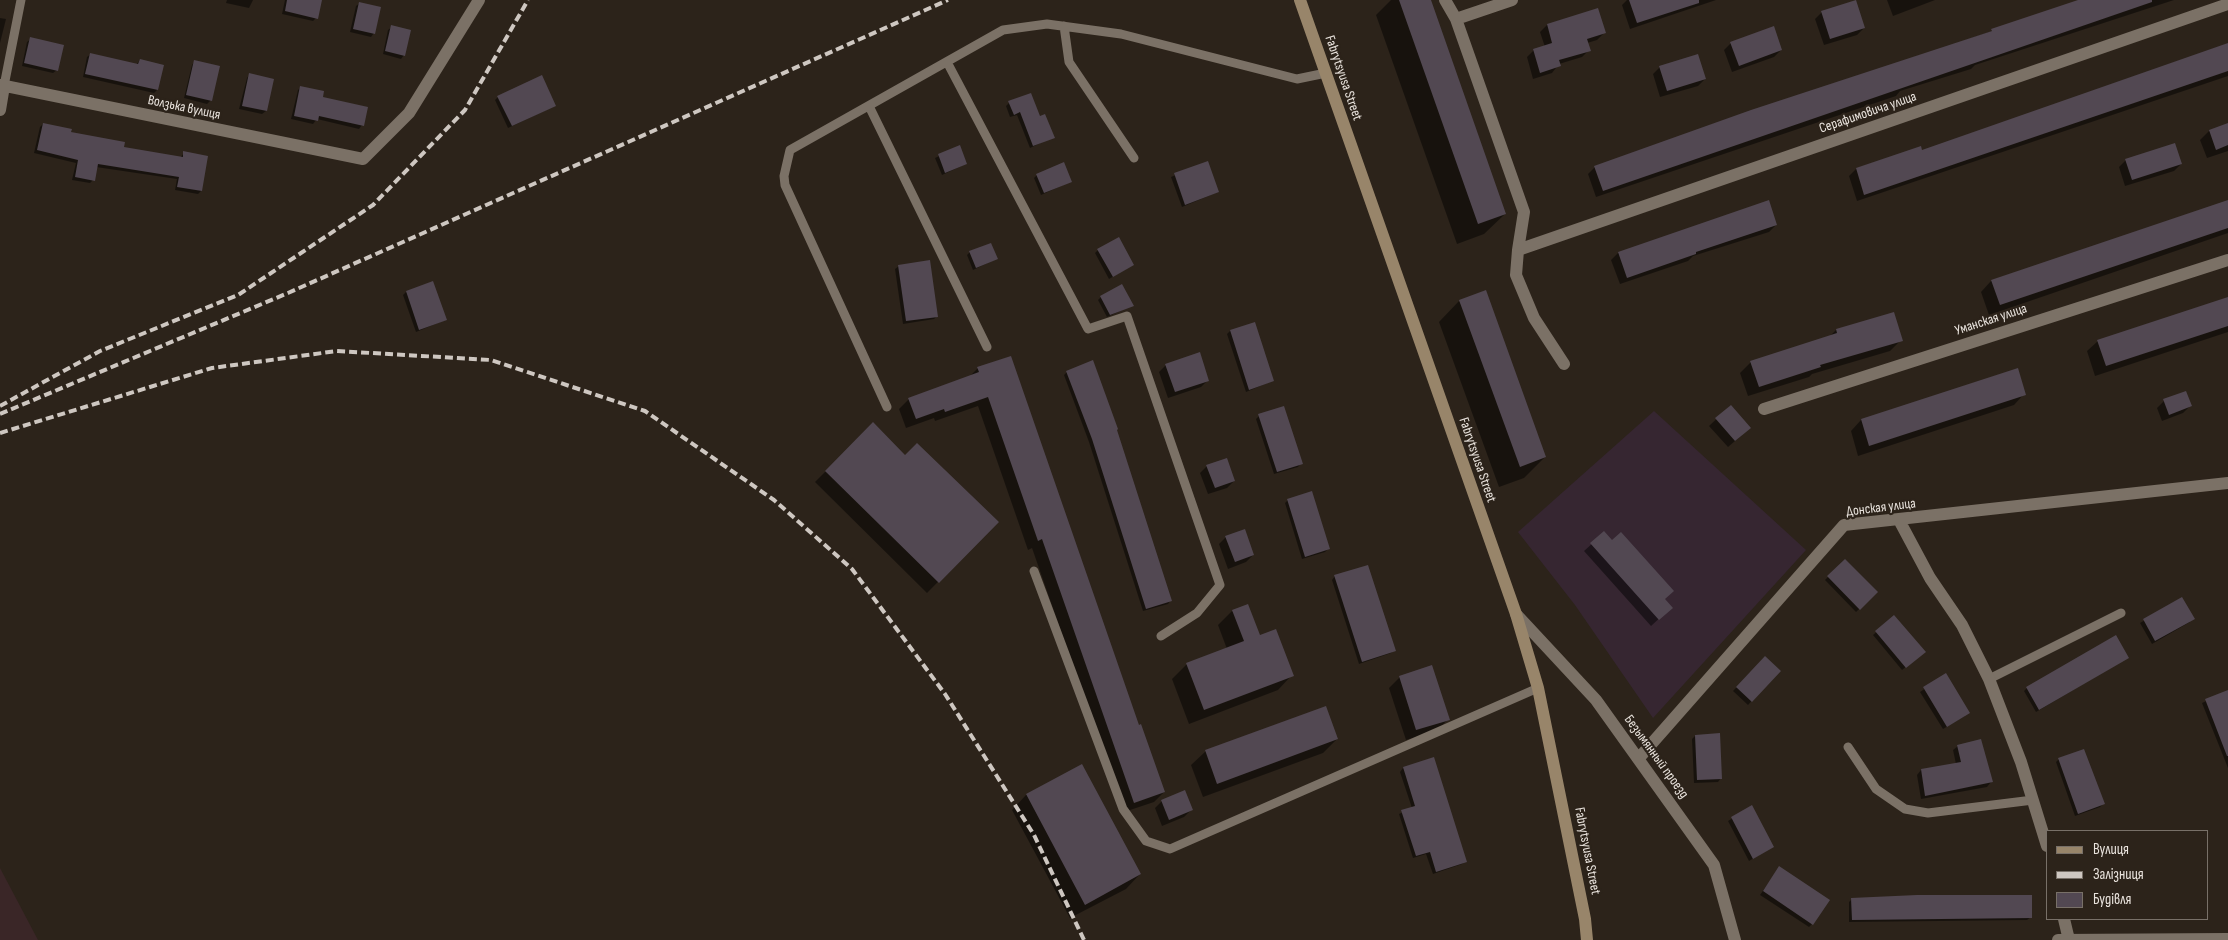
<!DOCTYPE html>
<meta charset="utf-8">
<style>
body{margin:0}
#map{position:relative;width:2228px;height:940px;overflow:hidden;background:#2c231a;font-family:"Sofia Sans Condensed",sans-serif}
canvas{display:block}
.legend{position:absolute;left:2046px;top:830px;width:162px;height:90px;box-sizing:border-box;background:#2c231a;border:1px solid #787068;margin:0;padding:6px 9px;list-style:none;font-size:15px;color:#eae4de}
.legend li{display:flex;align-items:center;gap:10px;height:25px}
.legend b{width:25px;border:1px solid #787068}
</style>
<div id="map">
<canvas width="2228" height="940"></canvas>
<ul class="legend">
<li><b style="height:6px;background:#98856a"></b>Вулиця</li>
<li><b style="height:6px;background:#cec7c1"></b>Залізниця</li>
<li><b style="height:14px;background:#524852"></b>Будівля</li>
</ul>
</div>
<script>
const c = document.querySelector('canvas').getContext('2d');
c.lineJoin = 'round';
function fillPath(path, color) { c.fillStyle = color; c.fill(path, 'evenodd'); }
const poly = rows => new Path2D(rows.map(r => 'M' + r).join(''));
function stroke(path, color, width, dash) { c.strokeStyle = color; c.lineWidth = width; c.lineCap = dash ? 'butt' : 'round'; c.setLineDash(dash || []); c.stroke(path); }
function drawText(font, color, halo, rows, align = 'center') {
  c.font = font + ' "Sofia Sans Condensed",sans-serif'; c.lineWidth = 4.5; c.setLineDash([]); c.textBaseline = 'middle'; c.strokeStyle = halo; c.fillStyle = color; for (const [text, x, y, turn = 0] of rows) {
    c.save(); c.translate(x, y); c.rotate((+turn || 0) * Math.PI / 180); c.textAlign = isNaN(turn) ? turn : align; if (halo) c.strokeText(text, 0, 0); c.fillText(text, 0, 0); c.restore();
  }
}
const industrial = poly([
 [0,868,38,940,0,940]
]);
const education = poly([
 [1654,411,1806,550,1653,718,1575,605,1518,532]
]);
const shadow = poly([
 [227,0,253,0,249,8,226,3],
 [285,0,321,0,316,18,313,21,282,14],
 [1391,0,1429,0,1505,214,1484,234,1457,244,1376,15],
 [1627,0,1716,0,1630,29,1622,5],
 [1887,0,1935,0,1893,16],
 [2083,0,2174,0,1975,65,1971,69,1900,91,1896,96,1596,197,1588,174,1595,167],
 [360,3,374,33,371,37,350,32,356,6],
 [1597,10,1604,33,1597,40,1587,43,1589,50,1582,57,1559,64,1552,73,1533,79,1527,57,1534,50,1545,47,1540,32,1547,25],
 [1822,12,1864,28,1857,35,1824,45,1815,19],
 [0,18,6,19,0,43],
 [392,27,404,55,401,59,383,54,388,30],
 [31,39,57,70,53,73,22,66,27,42],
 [1731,43,1781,50,1774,57,1732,72,1724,50],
 [2228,44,2228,76,1857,201,1849,176,1856,169,1921,148,1922,151],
 [91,54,136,65,140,60,157,90,154,93,83,77,87,57],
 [195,61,210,101,207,104,184,98,192,65],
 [1660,67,1705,79,1698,86,1660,97,1653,74],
 [250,74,273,80,266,111,262,114,239,109,247,78],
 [301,87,362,125,359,129,317,119,313,124,291,119,298,90],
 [498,97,555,106,508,128,495,100],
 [1009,103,1039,117,1053,137,1030,148,1017,115,1010,117,1006,106],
 [43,124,123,148,180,158,184,153,201,191,198,194,175,190,177,179,96,167,93,180,90,183,72,180,76,163,34,153,40,127],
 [2228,125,2228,151,2207,158,2200,140,2209,131],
 [959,147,966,164,942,175,935,158],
 [2126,160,2181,164,2174,171,2125,186,2119,167],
 [1207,162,1218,192,1182,207,1171,177],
 [1037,175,1070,182,1041,195,1034,178],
 [2228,201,2228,233,1989,315,1981,292,1991,281],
 [1776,225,1769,232,1693,256,1688,261,1620,284,1611,260,1618,253],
 [1098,250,1133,265,1109,279,1095,253],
 [970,252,996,259,973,270,967,255],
 [899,266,937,316,934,319,903,324,895,269],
 [406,292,445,320,416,332,403,295],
 [1101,297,1133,305,1107,317,1098,300],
 [2228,298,2228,332,2095,376,2087,351,2098,341],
 [1459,301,1545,457,1524,478,1499,487,1439,322],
 [1254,324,1272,381,1246,392,1227,334,1230,331],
 [1836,330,1901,340,1890,351,1812,374,1809,377,1748,396,1740,373,1751,362,1830,336],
 [1166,365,1208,380,1201,387,1168,398,1159,372],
 [978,368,1138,726,1164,792,1154,802,1124,812,1032,548,1028,550,978,406,935,421,934,418,906,428,899,409,909,399,969,377],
 [2017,370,2024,394,2014,405,1858,456,1851,431,1861,420],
 [1067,372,1115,430,1171,600,1168,604,1143,611,1089,442,1064,375],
 [2164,401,2190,406,2183,413,2162,421,2157,408],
 [1730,406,1742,435,1728,447,1709,426],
 [1259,416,1301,463,1298,467,1274,474,1256,419],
 [873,424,905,456,997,522,927,593,815,482],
 [1207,466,1234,481,1227,488,1208,494,1200,473],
 [1288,500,1328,549,1325,552,1302,559,1285,503],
 [1604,533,1664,614,1651,626,1584,551],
 [1226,537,1253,555,1246,562,1228,569,1219,544],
 [1845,560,1877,592,1856,612,1825,580],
 [1335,576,1394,650,1391,653,1359,664,1332,580],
 [2181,599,2190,622,2152,644,2140,623],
 [1232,611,1259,637,1292,675,1278,690,1189,724,1172,679,1186,665,1227,649,1218,625],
 [1894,617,1921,655,1902,670,1873,635],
 [1765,658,1779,671,1748,705,1733,691],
 [2124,660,2036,712,2024,691,2027,688],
 [1945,675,1965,716,1943,729,1920,692],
 [1400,677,1448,719,1438,730,1406,740,1389,688],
 [2228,691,2228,768,2202,703],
 [1695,736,1721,778,1718,782,1694,783,1692,739],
 [1337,739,1323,753,1203,797,1191,765,1206,751],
 [1958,746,1991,782,1987,787,1921,799,1917,775,1921,770,1956,764,1953,750],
 [2059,759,2103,804,2100,807,2075,816,2056,762],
 [1082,766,1140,874,1126,889,1070,918,1012,810,1026,795],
 [1403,768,1465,861,1462,864,1433,874,1426,854,1413,858,1399,814,1412,808,1400,772],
 [1162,801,1191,810,1184,817,1162,826,1155,808],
 [1751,807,1772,847,1749,861,1728,821],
 [1777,871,1812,924,1809,927,1760,895],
 [1852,899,2031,917,2027,920,1849,922,1849,902]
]);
const building = poly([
 [287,0,322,0,318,19,285,11],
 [1399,0,1431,0,1506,214,1478,224],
 [1629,0,1699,0,1699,3,1637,23],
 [1856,0,1865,28,1830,39,1821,11],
 [2078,0,2152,0,2152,2,1603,191,1594,166,1751,110,1992,31,1991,29],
 [359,2,381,7,375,34,353,29],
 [1598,8,1606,33,1587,39,1591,51,1559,60,1561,66,1540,73,1533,49,1552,43,1547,24],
 [391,25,411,30,405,56,385,51],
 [1774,26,1782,50,1739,66,1730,42],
 [30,37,64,45,58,71,24,63],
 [2228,43,2228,71,1864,195,1856,168,1921,146,1922,150],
 [90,53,138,64,140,59,164,65,158,90,85,74],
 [1698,54,1706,79,1667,91,1659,66],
 [194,60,220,66,212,101,186,95],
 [249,73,274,79,267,111,242,106],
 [542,75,556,106,512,126,497,96],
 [300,86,324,91,323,97,368,107,364,126,319,116,318,121,294,116],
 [1031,93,1040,116,1045,114,1055,138,1033,146,1020,112,1014,115,1008,101],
 [43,123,72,129,71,132,125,142,124,147,183,157,183,151,208,156,202,191,177,187,179,177,98,164,95,181,75,177,78,160,37,150],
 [2228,123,2228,145,2216,150,2209,130],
 [2175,143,2182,164,2132,180,2125,159],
 [960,145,967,164,945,173,938,154],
 [1208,161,1219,192,1185,205,1174,173],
 [1064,162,1072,182,1044,193,1036,174],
 [1769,200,1777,225,1696,252,1696,254,1627,278,1618,252],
 [2228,200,2228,228,2000,305,1991,280],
 [1119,237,1134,265,1113,277,1097,249],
 [991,243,998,259,976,268,969,251],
 [930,260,938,317,906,321,898,265],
 [433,281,447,320,419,330,406,291],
 [1122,284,1134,306,1110,315,1100,296],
 [1486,290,1546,457,1520,467,1459,300],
 [2228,297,2228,326,2106,366,2097,340],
 [1894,312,1903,341,1820,365,1821,367,1759,387,1750,361,1837,333,1836,329],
 [1255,322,1274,381,1249,390,1230,330],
 [1200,352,1209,381,1175,392,1165,364],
 [1011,356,1139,725,1141,724,1165,792,1134,803,1042,539,1038,541,988,397,945,412,944,409,916,419,908,398,979,372,977,367],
 [1093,360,1118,429,1117,430,1172,601,1146,609,1092,439,1066,371],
 [2018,368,2026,395,1869,446,1861,419],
 [2186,391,2192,406,2169,415,2163,399],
 [1731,405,1751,428,1735,441,1715,418],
 [1284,406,1303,464,1277,472,1258,414],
 [873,422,905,455,917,443,999,522,939,583,825,471],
 [1227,458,1235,481,1215,488,1206,465],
 [1312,491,1330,549,1305,557,1287,499],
 [1245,529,1254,555,1235,562,1225,536],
 [1604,531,1612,540,1621,532,1674,591,1665,599,1673,608,1659,620,1590,543],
 [1845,559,1878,592,1860,610,1827,576],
 [1368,565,1396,651,1362,662,1334,575],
 [2182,597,2195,619,2155,641,2143,619],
 [1248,604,1260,635,1276,629,1294,676,1204,710,1186,663,1244,641,1232,610],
 [1894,615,1926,652,1906,668,1875,631],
 [2116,635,2129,658,2039,710,2026,687],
 [1765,656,1781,671,1752,702,1736,687],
 [1432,665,1450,720,1416,730,1399,676],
 [1946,673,1970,713,1947,727,1923,687],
 [2228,690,2228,756,2227,756,2205,699],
 [1326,706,1338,739,1217,784,1205,750],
 [1720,733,1722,779,1697,780,1695,735],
 [1981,739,1993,782,1925,796,1921,769,1961,762,1957,745],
 [2084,749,2105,804,2078,814,2058,758],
 [1434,757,1467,862,1436,872,1430,852,1416,856,1401,810,1415,806,1403,767],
 [1082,764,1141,874,1085,905,1026,794],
 [1185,790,1193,810,1169,820,1161,800],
 [1752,805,1774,847,1753,859,1731,817],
 [1779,866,1830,900,1813,925,1763,891],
 [1917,895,2032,895,2032,918,1852,920,1851,898]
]);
const lane = poly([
 [1064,26,1069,62,1134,158],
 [947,62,1088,329,1127,316,1220,585,1197,613,1161,636],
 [4,86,21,0],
 [869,106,987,347],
 [887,407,785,185,784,176,790,150,1003,30,1047,24,1121,34,1297,79,1326,73],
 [1034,571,1123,809,1146,841,1170,849,1538,688],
 [1989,679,2121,613],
 [1848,747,1876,789,1905,809,1928,813,2033,800]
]);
const street = poly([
 [1445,0,1456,19,1512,0],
 [1456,19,1524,212,1518,250,1516,275,1534,318,1564,364],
 [0,85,363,159,409,113,479,0],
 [0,110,4,86],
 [1518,250,2228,4],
 [1764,409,2228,260],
 [1899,520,1930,578,1962,625,1989,679,2021,762,2047,846],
 [1516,614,1596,700,1714,865,1735,940],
 [1639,758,1844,525,2228,483],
 [2064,919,2069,940],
 [2058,940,2228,939]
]);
const secondary = poly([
 [1300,0,1516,614,1538,688,1585,919,1587,940]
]);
const rail = poly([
 [0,406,100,351,238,295,373,205,465,110,528,0],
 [0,414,288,293,948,0],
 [0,433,212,368,337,351,491,360,645,411,774,500,852,569,945,694,1034,835,1084,940]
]);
const streetNames = [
 ["Fabrytsyusa Street",1343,78,71],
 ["Волзька вулиця",184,108,12],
 ["Серафимовича улица",1868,113,-19],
 ["Уманская улица",1991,320,-18],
 ["Fabrytsyusa Street",1477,460,71],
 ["Донская улица",1881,508,-7],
 ["Безымянный проезд",1656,757,54],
 ["Fabrytsyusa Street",1587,851,79]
];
fillPath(industrial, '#3a2627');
fillPath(education, '#362631');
fillPath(shadow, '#0007');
fillPath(building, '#524852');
stroke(lane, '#7b7166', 9);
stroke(street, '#7b7166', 12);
stroke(secondary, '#98856a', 12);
stroke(rail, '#cec7c1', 4, [8, 4]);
drawText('14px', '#eae4de', '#2c231a', streetNames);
</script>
